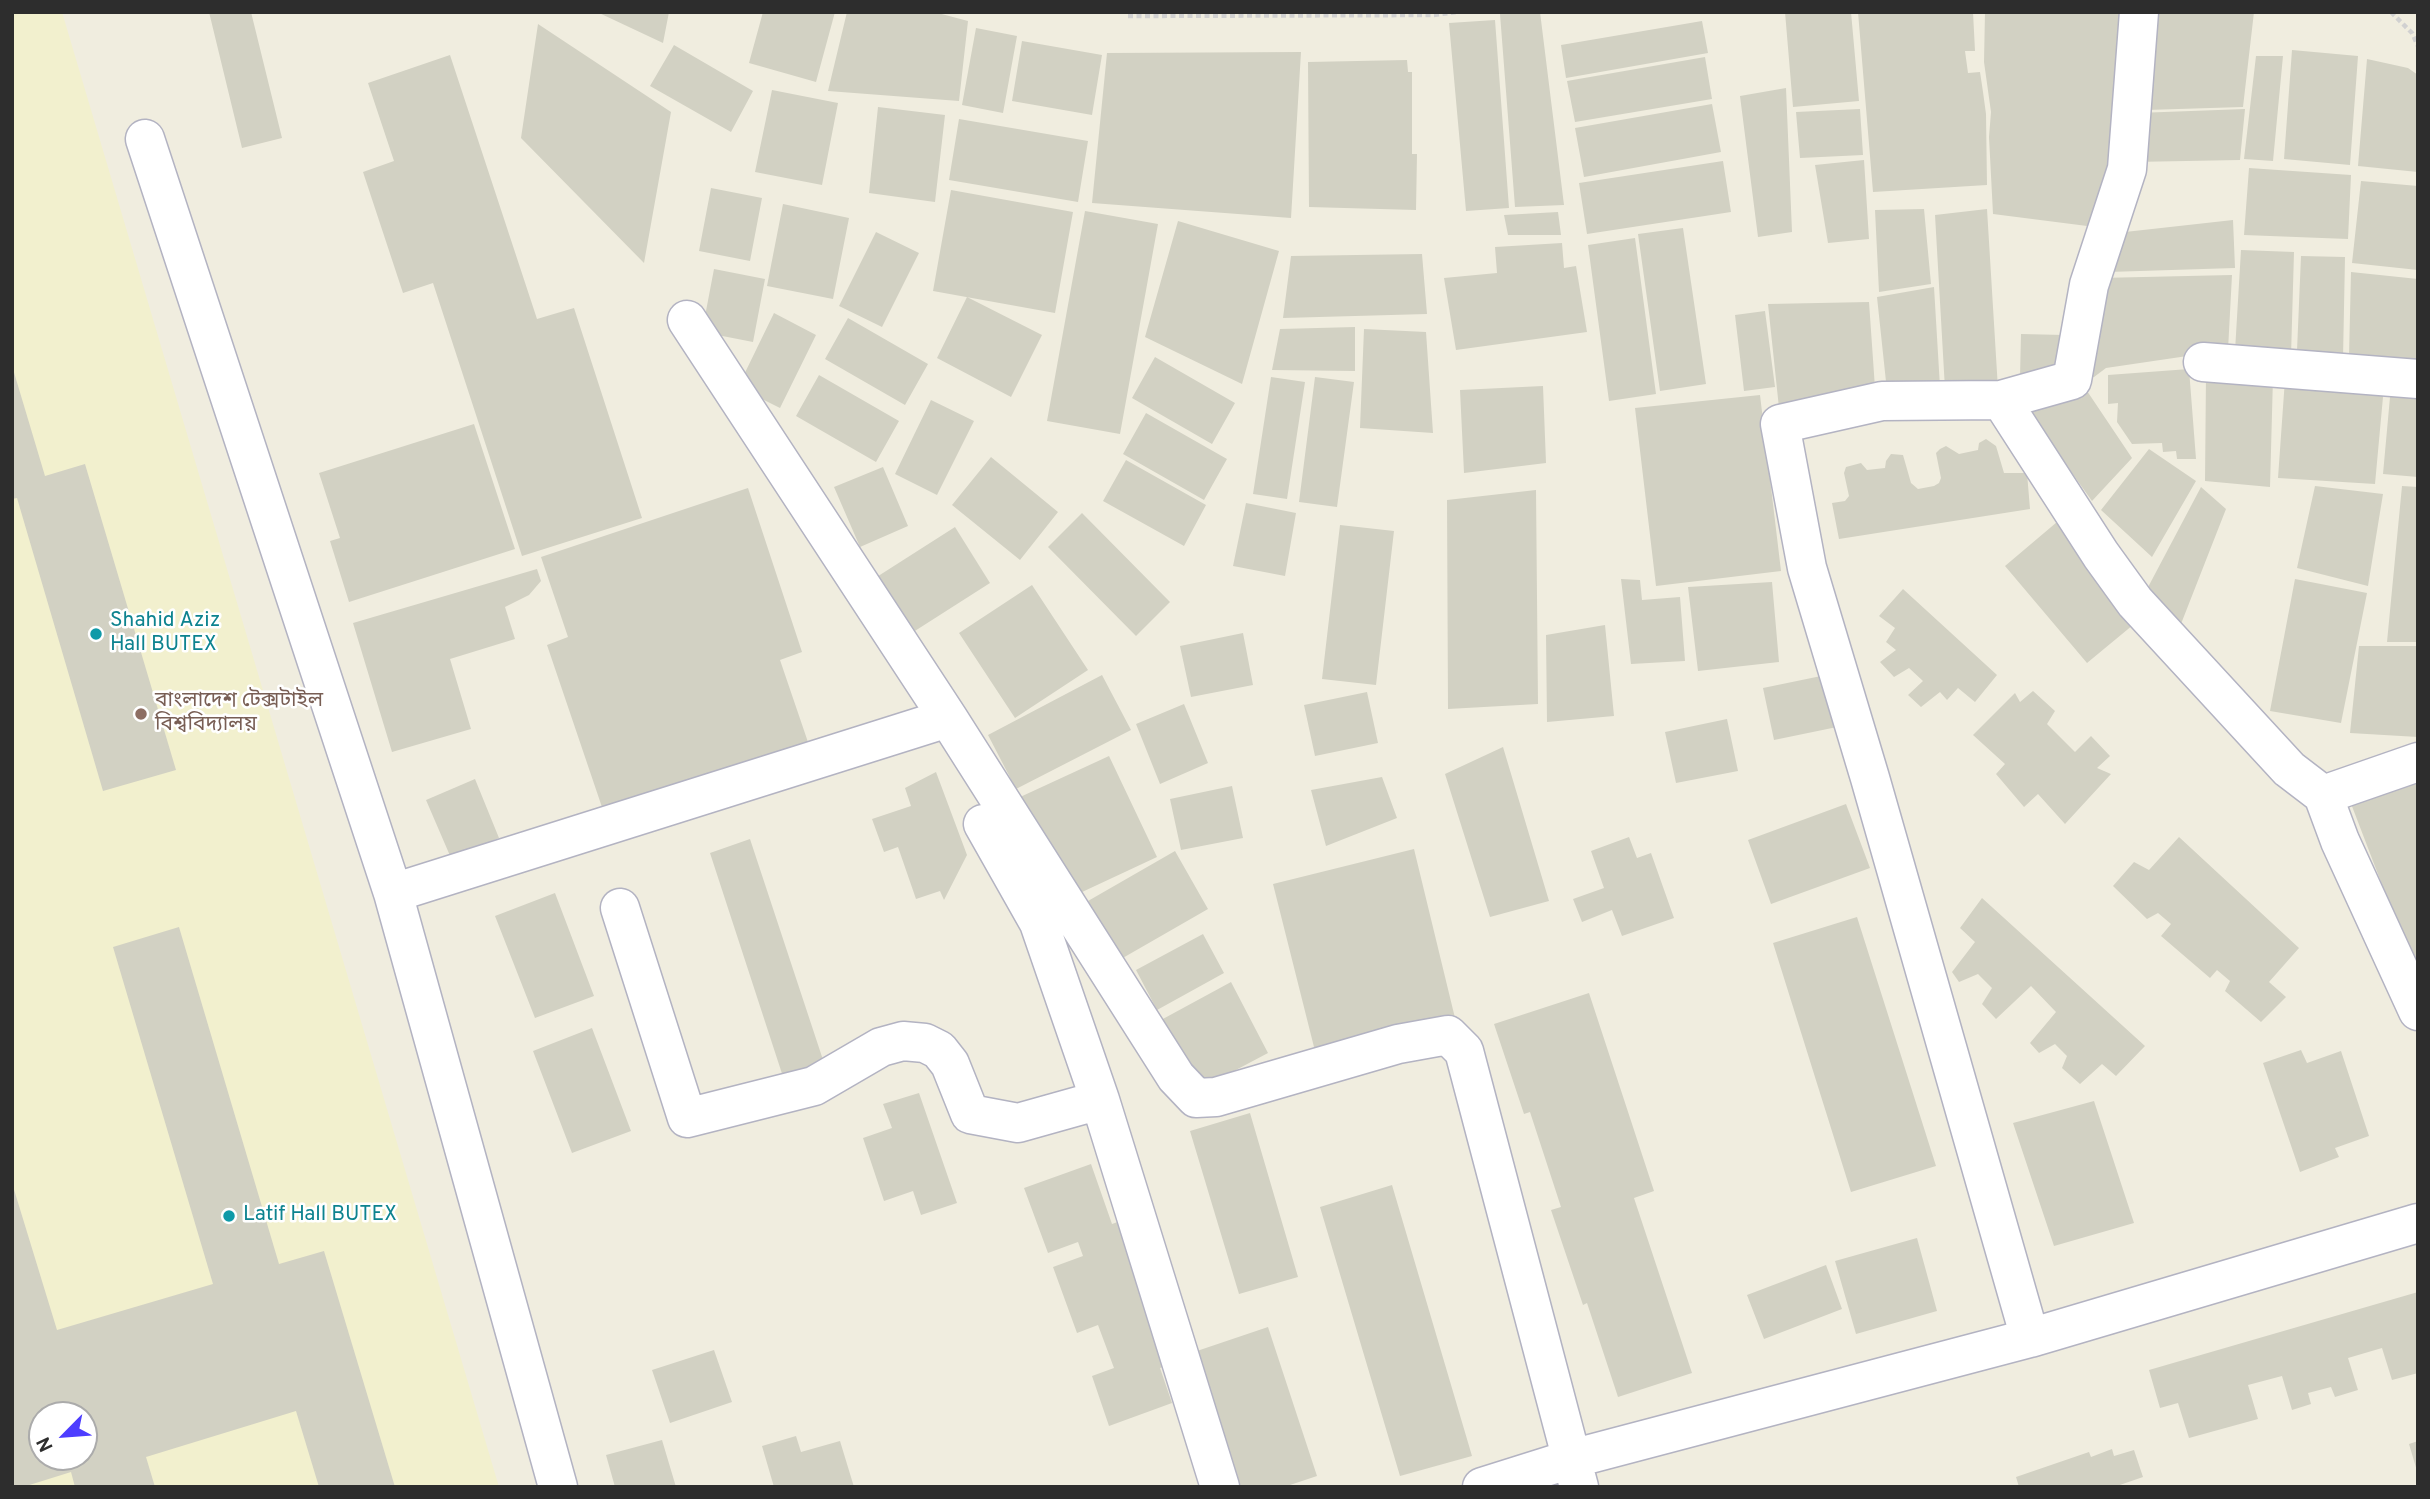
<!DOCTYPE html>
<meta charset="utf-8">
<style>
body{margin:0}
#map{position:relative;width:2430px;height:1499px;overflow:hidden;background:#f0eddf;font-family:Overpass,sans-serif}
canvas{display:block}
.frame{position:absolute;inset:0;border:14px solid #2d2d2d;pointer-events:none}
.north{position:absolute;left:28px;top:1401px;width:70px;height:70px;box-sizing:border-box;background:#fff;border:2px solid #ababab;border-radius:50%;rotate:245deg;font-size:19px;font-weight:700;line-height:28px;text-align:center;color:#2d2d2d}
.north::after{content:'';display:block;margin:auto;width:24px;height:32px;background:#4d3dff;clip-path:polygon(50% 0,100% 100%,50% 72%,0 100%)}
</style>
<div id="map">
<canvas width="2430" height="1499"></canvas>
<div class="frame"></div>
<div class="north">N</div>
</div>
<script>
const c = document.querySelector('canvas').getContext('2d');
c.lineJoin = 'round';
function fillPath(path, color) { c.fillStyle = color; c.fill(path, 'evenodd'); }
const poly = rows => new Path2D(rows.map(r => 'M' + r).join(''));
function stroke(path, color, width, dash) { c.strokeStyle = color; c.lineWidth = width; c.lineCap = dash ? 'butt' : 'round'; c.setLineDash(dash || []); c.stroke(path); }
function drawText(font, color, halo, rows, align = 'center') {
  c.font = font + ' Overpass,"Noto Sans Bengali",sans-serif'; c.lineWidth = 5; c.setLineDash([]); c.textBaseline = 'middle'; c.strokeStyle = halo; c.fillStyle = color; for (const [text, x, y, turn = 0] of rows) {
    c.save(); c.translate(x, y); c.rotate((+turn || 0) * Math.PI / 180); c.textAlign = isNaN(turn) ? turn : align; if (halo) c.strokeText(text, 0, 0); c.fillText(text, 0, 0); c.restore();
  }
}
const education = poly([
 [12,12,62,12,499,1487,12,1487],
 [42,1415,84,1415,84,1457,42,1457]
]);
const building = poly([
 [209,12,251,12,282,138,242,148],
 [597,12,669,12,663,43],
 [763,12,835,12,816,82,749,63],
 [847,12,934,12,968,21,959,101,828,91],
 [1516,12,1540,12,1564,205,1515,207,1500,14],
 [1785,12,1851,12,1859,101,1793,107],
 [1858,12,1973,12,1975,51,1965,51,1968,73,1980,72,1983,92,1986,114,1987,185,1873,192],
 [1985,12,2125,12,2128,94,2113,94,2118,142,2109,142,2110,161,2095,227,1993,214,1989,137,1991,112,1984,62],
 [2143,12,2254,12,2243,107,2146,110],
 [1495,20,1509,208,1466,211,1449,23],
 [1702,21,1708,53,1566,78,1561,45],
 [538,24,671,112,644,263,521,138],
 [976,28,1017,36,1003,113,962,105],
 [1022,41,1102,55,1092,115,1012,101],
 [674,45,753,91,731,132,650,86],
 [2292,50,2358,56,2350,165,2284,159],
 [1301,52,1291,218,1092,203,1107,53],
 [450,55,537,319,574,308,642,518,522,556,433,283,403,293,363,172,394,161,368,83],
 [2256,56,2283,56,2273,161,2244,159],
 [1705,57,1712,99,1575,122,1567,81],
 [2367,59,2408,68,2418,75,2418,172,2358,166],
 [1407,60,1408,72,1412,72,1412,154,1417,154,1416,210,1309,207,1308,62],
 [1786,88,1792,232,1758,237,1740,96],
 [772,90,838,103,822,185,755,172],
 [1712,104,1721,152,1584,177,1575,128],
 [878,107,945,115,935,202,869,193],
 [1860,109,1863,155,1800,158,1796,112],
 [2245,109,2240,160,2132,162,2137,113],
 [959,119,1088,141,1078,202,949,180],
 [1864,160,1869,239,1828,243,1815,165],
 [1723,161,1731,212,1587,234,1579,183],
 [2249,168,2351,175,2348,239,2244,235],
 [2361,181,2418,186,2418,270,2352,263],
 [711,188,762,198,750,261,699,251],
 [951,190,1073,212,1055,313,933,291],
 [783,204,849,218,833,299,767,286],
 [1924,209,1931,284,1879,292,1875,210],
 [1987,209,1998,389,1945,389,1935,215],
 [1085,211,1158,224,1120,434,1047,421],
 [1558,212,1561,235,1508,235,1504,215],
 [2233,220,2235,268,2108,272,2107,234],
 [1178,221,1279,251,1242,384,1145,337],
 [1683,228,1706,384,1660,391,1638,234],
 [876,232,919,253,882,327,839,306],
 [1635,238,1656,394,1609,401,1588,245],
 [1562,243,1564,268,1576,266,1587,332,1456,350,1444,278,1497,273,1495,247],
 [2241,250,2294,252,2291,356,2235,351],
 [1422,254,1427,314,1283,318,1291,256],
 [2301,256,2345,257,2343,359,2297,351],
 [714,269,765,279,753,342,702,332],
 [2351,272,2418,279,2418,365,2349,357],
 [2232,275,2228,350,2106,368,2094,377,2085,378,2099,278],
 [1934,287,1940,387,1887,391,1877,297],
 [967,297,1042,335,1011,397,937,358],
 [1869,302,1875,388,1779,408,1768,304],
 [1765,311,1775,387,1744,391,1735,315],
 [774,313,816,335,780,408,738,387],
 [848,318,928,364,905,405,825,359],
 [1355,327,1355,371,1272,370,1280,329],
 [1364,329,1426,332,1433,433,1360,428],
 [2021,334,2064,335,2064,377,2020,377],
 [1155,357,1235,403,1212,444,1132,398],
 [13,369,45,476,85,464,176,770,103,791,17,498,12,499],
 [2189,369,2196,459,2177,459,2176,451,2163,452,2162,443,2132,444,2117,422,2118,403,2108,404,2108,375],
 [819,375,899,421,876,462,796,416],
 [2206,375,2273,377,2270,487,2205,481],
 [2392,375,2418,379,2418,477,2383,474],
 [1271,377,1305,382,1287,499,1253,494],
 [1315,377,1354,382,1337,507,1299,502],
 [2079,379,2132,458,2092,501,2029,413],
 [2285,379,2384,386,2375,484,2278,478],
 [1543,386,1546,463,1464,473,1460,390],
 [1760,395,1781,571,1656,586,1635,408],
 [931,400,974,421,937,495,895,474],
 [1146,413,1227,459,1204,500,1123,454],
 [474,424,515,549,349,602,330,541,340,538,319,473],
 [1986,439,1996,446,2004,473,2027,473,2030,509,1839,539,1832,503,1845,501,1849,496,1844,473,1846,467,1861,463,1867,470,1885,468,1886,461,1891,454,1903,455,1911,483,1918,489,1934,486,1939,483,1941,478,1936,453,1940,449,1946,446,1959,454,1978,450,1979,443],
 [2149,449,2196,481,2152,557,2101,510],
 [991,457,1058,512,1020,560,952,505],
 [1126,460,1206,505,1184,546,1103,501],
 [883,467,908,526,860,547,834,487],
 [2315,486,2383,494,2368,586,2297,568],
 [2402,486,2418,487,2418,642,2387,642],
 [2201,487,2226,509,2179,629,2146,591],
 [748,488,802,652,780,660,810,748,605,816,547,645,568,637,541,557],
 [1536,490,1538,704,1448,709,1447,500],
 [1246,503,1296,513,1285,576,1233,566],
 [1082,513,1170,602,1136,636,1048,547],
 [2057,522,2139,620,2087,663,2005,566],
 [1340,525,1394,531,1376,685,1322,679],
 [955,527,990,583,907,636,872,580],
 [537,569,541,581,529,595,505,607,515,639,450,659,471,729,392,752,353,623],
 [1621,579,1640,580,1642,600,1680,597,1685,661,1631,664],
 [2295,579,2367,593,2341,723,2270,711],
 [1772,582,1779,662,1698,671,1688,587],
 [1032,585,1088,670,1015,718,959,633],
 [1903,589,1997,675,1975,702,1958,688,1947,700,1940,692,1921,707,1908,695,1923,681,1909,668,1894,677,1880,662,1896,650,1886,642,1895,628,1879,616],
 [1605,625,1614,716,1547,722,1546,635],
 [1243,633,1253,685,1191,697,1180,646],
 [2359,646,2418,646,2418,737,2350,733],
 [1102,675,1131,730,1016,789,988,735],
 [1826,675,1837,727,1774,740,1763,688],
 [2033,691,2055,711,2047,724,2075,752,2091,736,2110,756,2097,768,2111,774,2065,824,2038,794,2024,807,1996,774,2005,764,1973,735,2015,693,2020,702],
 [1367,692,1378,743,1315,756,1304,705],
 [1184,704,1208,763,1160,784,1136,724],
 [1727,719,1738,771,1676,783,1665,732],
 [1503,747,1549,901,1490,917,1445,774],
 [1109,756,1157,857,1065,900,1018,798],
 [936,772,967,855,944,900,940,891,916,899,898,847,884,852,872,819,911,806,905,788],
 [1382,777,1397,818,1326,846,1311,790],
 [475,779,499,838,451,858,426,800],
 [2418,779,2418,973,2412,963,2350,801],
 [1232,786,1243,838,1181,850,1170,799],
 [1846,804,1870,868,1771,904,1748,840],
 [1629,837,1637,858,1651,853,1674,918,1622,936,1612,910,1582,922,1573,899,1604,888,1591,851],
 [2179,837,2299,948,2269,982,2286,997,2261,1022,2225,991,2230,981,2217,970,2210,978,2161,936,2171,924,2158,913,2147,919,2113,886,2134,862,2149,870],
 [750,839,828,1075,787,1089,710,853],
 [1414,849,1455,1018,1315,1051,1273,884],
 [1175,851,1208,909,1121,959,1088,901],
 [555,893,594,996,535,1018,495,916],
 [1982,898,2145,1046,2116,1076,2102,1064,2080,1084,2062,1068,2067,1056,2055,1044,2039,1053,2030,1043,2056,1012,2031,986,1996,1019,1982,1004,1992,988,1978,974,1959,982,1952,972,1975,942,1960,928],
 [1857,917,1936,1166,1851,1192,1773,943],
 [179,927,279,1264,324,1251,395,1487,319,1487,296,1411,146,1457,155,1487,75,1487,71,1472,23,1487,12,1487,12,1183,57,1330,213,1284,113,947],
 [42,1415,84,1415,84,1457,42,1457],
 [1203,934,1224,973,1157,1010,1136,970],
 [1231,982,1268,1053,1198,1090,1161,1020],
 [1589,993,1654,1191,1634,1198,1692,1373,1618,1397,1587,1303,1583,1305,1551,1210,1561,1207,1530,1112,1524,1114,1494,1024],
 [592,1028,631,1131,572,1153,533,1051],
 [2301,1050,2307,1063,2341,1051,2369,1136,2335,1148,2339,1157,2300,1172,2263,1063],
 [919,1093,957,1203,921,1215,913,1191,884,1201,863,1138,892,1128,883,1104],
 [2094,1101,2134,1223,2054,1246,2013,1123],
 [1250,1113,1298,1277,1239,1294,1190,1131],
 [1091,1164,1112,1224,1143,1213,1176,1362,1160,1368,1172,1403,1109,1426,1092,1376,1114,1368,1098,1325,1077,1333,1053,1267,1083,1256,1078,1242,1048,1253,1024,1188],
 [1392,1185,1472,1456,1400,1476,1320,1207],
 [1917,1238,1937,1311,1856,1334,1835,1261],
 [1826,1265,1842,1309,1764,1339,1747,1295],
 [2418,1292,2418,1373,2392,1380,2382,1348,2348,1358,2358,1390,2335,1397,2331,1387,2308,1393,2311,1404,2292,1410,2282,1376,2248,1385,2258,1419,2189,1438,2178,1403,2160,1408,2149,1370],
 [1268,1327,1317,1476,1284,1487,1239,1487,1194,1352],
 [714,1350,732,1402,670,1423,652,1370],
 [796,1436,801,1452,840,1441,854,1487,774,1487,762,1446],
 [662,1440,676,1487,615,1487,606,1455],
 [2418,1441,2418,1471,2417,1471,2409,1444],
 [2112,1449,2114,1456,2134,1450,2143,1477,2114,1487,2019,1487,2016,1477,2089,1452,2091,1457]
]);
const path = poly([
 [2391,12,2412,33,2418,46],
 [1128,16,1434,15,1456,12]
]);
const minor = poly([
 [145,139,393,893,558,1487],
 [687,320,948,718,1176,1077,1196,1098,1216,1097,1398,1044,1448,1035,1464,1051,1579,1487],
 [2203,362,2418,379],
 [2001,400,2072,380,2089,285,2127,169,2139,12],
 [2323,795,2418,762],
 [983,824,1039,923,1100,1100,1220,1487],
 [393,893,948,718],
 [620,908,687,1118,814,1086,881,1047,903,1041,925,1043,939,1050,950,1064,970,1114,1018,1123,1100,1100],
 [2030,1338,1870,778,1807,568,1780,424,1882,401,2001,400,2101,555,2135,602,2289,769,2323,795,2340,841,2418,1011],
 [1482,1487,1571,1459,2030,1338,2418,1223]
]);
const markers = [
 [96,634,7,"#0f9aa8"],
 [141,714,7,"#8d6e63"],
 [229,1216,7,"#0f9aa8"]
];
const cultureNames = [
 ["Shahid Aziz",110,622],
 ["Hall BUTEX",110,646],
 ["Latif Hall BUTEX",243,1216]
];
const educationNames = [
 ["বাংলাদেশ টেক্সটাইল",155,702],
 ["বিশ্ববিদ্যালয়",155,726]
];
fillPath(education, '#f2f0ce');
fillPath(building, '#d2d1c3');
stroke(minor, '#b3b3c2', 41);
stroke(path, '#d1d1d1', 4.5, [5, 3.5]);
stroke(minor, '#fff', 38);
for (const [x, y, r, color] of markers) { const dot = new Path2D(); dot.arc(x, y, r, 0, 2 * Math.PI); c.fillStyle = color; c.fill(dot); stroke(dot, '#fff', 2.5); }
drawText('21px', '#0d838f', '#fff', cultureNames, 'left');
drawText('21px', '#785e54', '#fff', educationNames, 'left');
</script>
